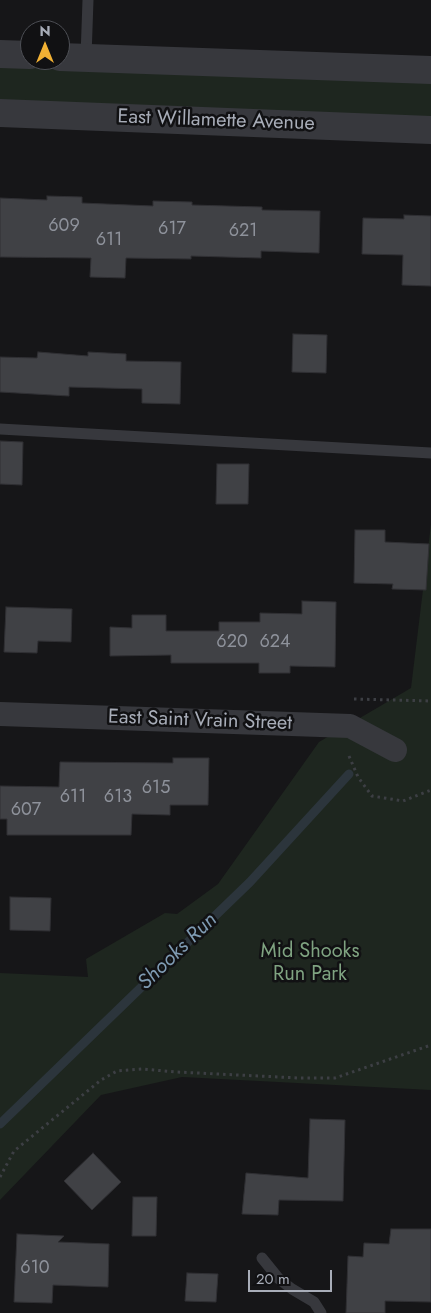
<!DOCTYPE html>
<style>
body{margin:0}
#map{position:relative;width:431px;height:1313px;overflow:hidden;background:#161618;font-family:Jost,sans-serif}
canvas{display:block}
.north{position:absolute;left:20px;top:20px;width:50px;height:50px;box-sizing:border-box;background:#111113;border:1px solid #4d4f55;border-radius:50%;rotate:0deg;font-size:14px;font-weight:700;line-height:20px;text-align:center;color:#a8adb8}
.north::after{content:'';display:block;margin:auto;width:18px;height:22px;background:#f2b134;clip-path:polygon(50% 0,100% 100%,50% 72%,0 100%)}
.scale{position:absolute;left:248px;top:1270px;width:84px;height:22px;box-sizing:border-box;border:2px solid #a8adb8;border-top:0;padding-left:6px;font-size:15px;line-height:18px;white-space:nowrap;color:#a8adb8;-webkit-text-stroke:4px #111113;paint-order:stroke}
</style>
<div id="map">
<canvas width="431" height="1313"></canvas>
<div class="north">N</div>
<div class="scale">20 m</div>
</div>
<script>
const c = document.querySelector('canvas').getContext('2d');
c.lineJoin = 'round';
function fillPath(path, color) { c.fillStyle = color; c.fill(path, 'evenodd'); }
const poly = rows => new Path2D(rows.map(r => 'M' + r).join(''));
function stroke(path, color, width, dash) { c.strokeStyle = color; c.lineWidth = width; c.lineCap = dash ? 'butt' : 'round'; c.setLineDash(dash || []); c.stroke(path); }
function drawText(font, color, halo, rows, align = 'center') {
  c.font = font + ' Jost,sans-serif'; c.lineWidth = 5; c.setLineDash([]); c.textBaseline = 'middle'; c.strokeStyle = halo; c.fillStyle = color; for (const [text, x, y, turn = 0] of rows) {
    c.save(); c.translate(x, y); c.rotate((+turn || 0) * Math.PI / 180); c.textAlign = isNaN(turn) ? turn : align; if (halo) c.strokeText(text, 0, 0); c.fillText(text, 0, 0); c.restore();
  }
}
const green = poly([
 [0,62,431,79,431,120,0,105],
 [431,524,431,1090,182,1077,101,1095,0,1200,0,973,88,977,86,959,165,913,177,914,218,884,319,742,411,688]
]);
const stream = poly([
 [0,1124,250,882,349,774]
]);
const building = poly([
 [47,196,82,197,82,203,153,206,153,201,192,202,192,205,262,207,262,210,320,211,319,253,261,251,261,258,191,256,191,259,126,258,125,278,90,277,91,258,0,257,0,198,47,200,47,196],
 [404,215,431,216,431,286,402,285,403,255,362,254,363,218,404,219,404,215],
 [293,334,327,335,326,373,292,372,293,334],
 [38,352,88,356,88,352,126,354,126,361,181,362,180,404,142,403,142,389,69,387,69,396,0,392,0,357,37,358,38,352],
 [0,441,23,442,22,485,0,484,0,441],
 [217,464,249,464,248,504,216,504,217,464],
 [355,530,385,530,385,542,429,544,426,590,392,589,393,584,354,583,355,530],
 [302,601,336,602,335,667,290,666,290,673,259,673,259,663,171,663,171,655,110,656,110,627,132,628,132,615,166,615,166,631,219,631,219,622,260,622,260,613,302,614,302,601],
 [6,607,72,609,71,642,38,641,37,653,4,652,6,607],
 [173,758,209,758,208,805,170,805,170,815,132,814,131,835,7,835,7,819,0,819,0,786,59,787,60,762,173,763,173,758],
 [10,897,51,898,50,931,10,930,10,897],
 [310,1119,345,1120,343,1201,279,1200,278,1215,242,1214,246,1173,308,1178,310,1119],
 [93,1153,121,1182,92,1210,64,1181,93,1153],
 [133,1197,157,1197,156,1236,132,1236,133,1197],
 [391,1229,431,1229,431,1302,385,1301,385,1313,346,1313,348,1256,363,1257,364,1243,389,1244,391,1229],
 [17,1234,64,1236,58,1242,109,1244,108,1287,53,1285,52,1303,14,1302,17,1234],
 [187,1273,218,1274,216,1302,185,1301,187,1273]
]);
const path = poly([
 [354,699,431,701],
 [349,756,358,777,372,796,403,801,431,790],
 [0,1177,14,1151,101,1080,117,1071,142,1069,177,1072,299,1078,335,1078,431,1045]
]);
const service = poly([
 [86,57,88,0],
 [0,429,431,453],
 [262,1258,279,1279,292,1289,314,1302,321,1313]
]);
const minor = poly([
 [0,714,350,726,395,750]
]);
const tertiary = poly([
 [0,54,30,55],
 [60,57,431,70],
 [0,113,431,130]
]);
const numberNames = [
 ["609",64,227],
 ["617",172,230],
 ["621",243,232],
 ["611",109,241],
 ["620",232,643],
 ["624",275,643],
 ["615",156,789],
 ["611",73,798],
 ["613",118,798],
 ["607",26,811],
 ["610",35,1269]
];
const streetNames = [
 ["East Willamette Avenue",216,121,2],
 ["East Saint Vrain Street",200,721,2]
];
const parkNames = [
 ["Mid Shooks",310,952],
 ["Run Park",310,975]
];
const waterNames = [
 ["Shooks Run",178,952,-44]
];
fillPath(green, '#1e261f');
stroke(stream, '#2c353c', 9);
fillPath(building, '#404145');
stroke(building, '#303034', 1);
stroke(path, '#3d3f44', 3, [2.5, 4]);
stroke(service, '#37383d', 11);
stroke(minor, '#37383d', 24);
stroke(tertiary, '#37383d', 28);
drawText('18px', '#8e929b', null, numberNames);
drawText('20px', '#a8adb8', '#111113', streetNames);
drawText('20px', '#7fa381', '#111113', parkNames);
drawText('italic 21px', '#7f9bb3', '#111113', waterNames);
</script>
